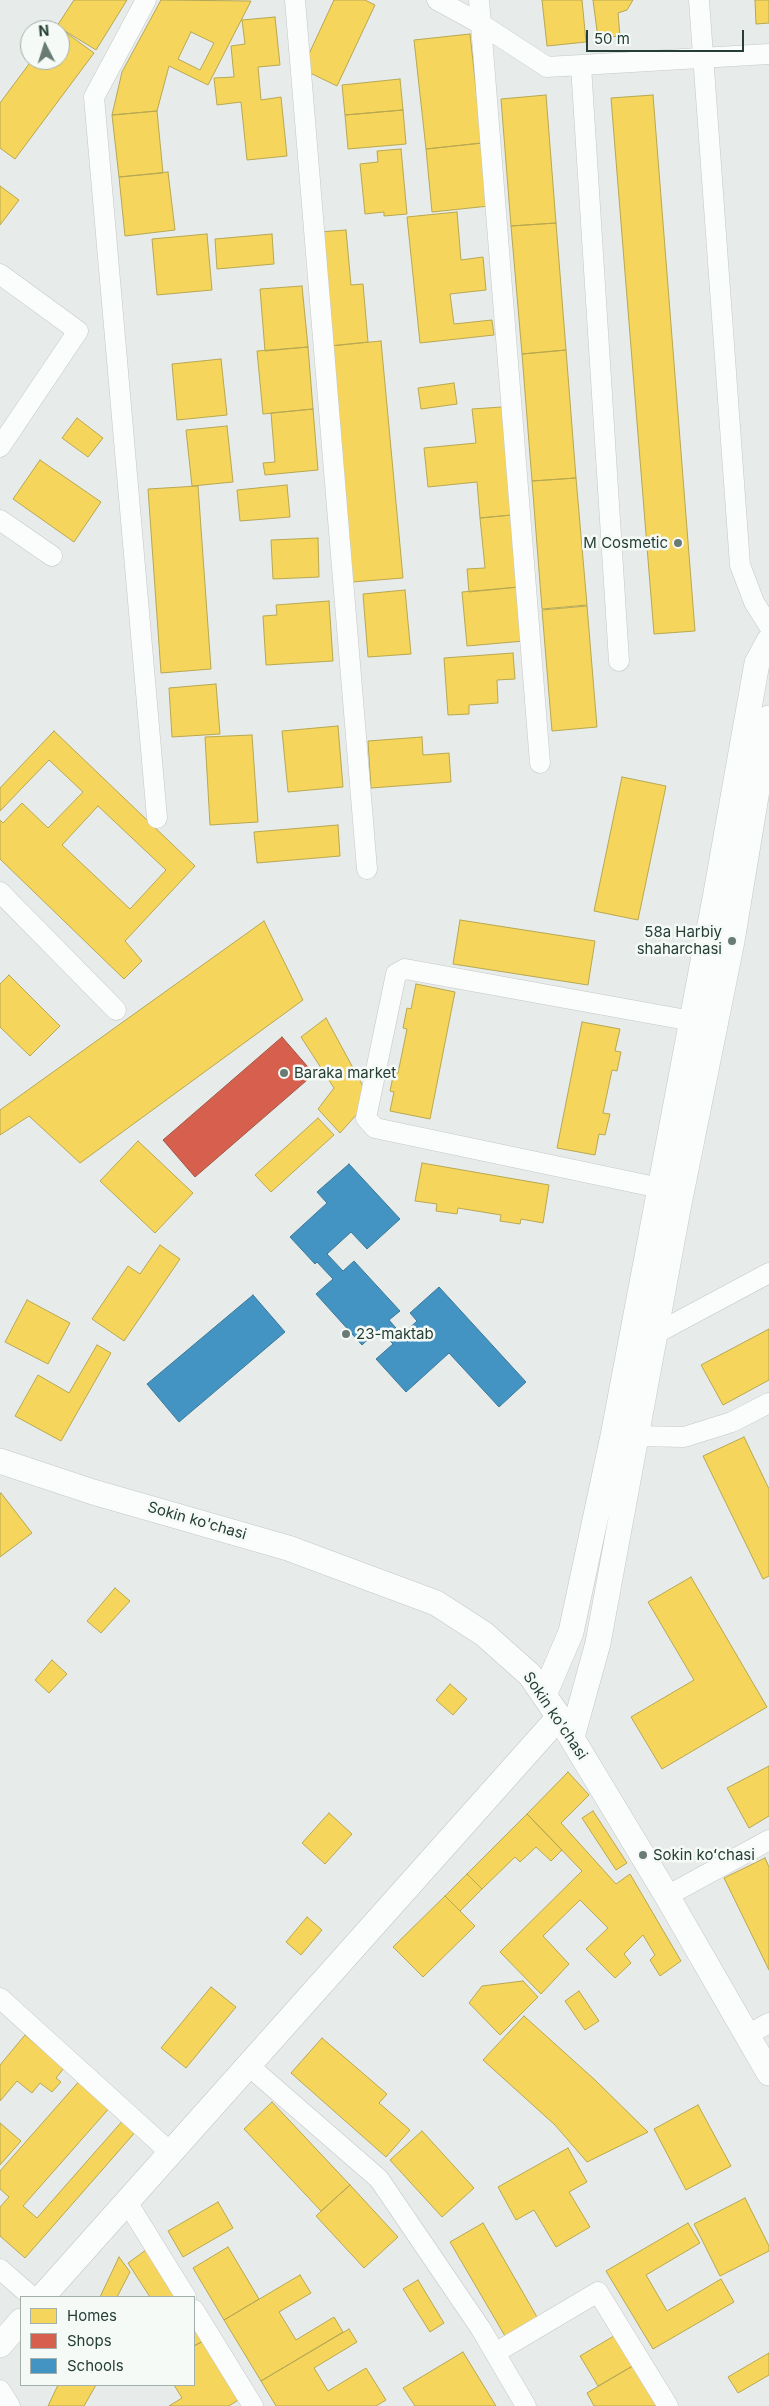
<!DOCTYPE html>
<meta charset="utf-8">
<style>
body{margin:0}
#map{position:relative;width:769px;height:2406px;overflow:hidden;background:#e7ebe9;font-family:Inter,sans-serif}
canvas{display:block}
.legend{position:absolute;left:20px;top:2296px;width:175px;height:90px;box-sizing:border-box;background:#f5faf7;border:1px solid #a2afaa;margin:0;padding:6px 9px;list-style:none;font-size:15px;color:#253e36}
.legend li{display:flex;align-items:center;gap:10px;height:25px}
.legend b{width:25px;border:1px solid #a2afaa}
.north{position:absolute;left:20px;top:20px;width:50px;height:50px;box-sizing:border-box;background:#f5faf7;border:1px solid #a2afaa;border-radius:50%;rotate:355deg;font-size:14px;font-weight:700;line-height:20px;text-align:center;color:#253e36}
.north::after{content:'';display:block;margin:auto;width:18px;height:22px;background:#697b75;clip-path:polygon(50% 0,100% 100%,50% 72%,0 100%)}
.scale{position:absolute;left:586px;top:30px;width:158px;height:22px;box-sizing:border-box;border:2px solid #253e36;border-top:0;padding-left:6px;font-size:15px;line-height:18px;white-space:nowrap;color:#253e36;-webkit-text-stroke:4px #f5faf7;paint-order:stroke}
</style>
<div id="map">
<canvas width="769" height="2406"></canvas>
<ul class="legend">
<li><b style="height:14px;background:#f6d55c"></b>Homes</li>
<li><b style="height:14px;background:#d6604d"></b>Shops</li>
<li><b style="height:14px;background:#4393c3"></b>Schools</li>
</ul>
<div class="north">N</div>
<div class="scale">50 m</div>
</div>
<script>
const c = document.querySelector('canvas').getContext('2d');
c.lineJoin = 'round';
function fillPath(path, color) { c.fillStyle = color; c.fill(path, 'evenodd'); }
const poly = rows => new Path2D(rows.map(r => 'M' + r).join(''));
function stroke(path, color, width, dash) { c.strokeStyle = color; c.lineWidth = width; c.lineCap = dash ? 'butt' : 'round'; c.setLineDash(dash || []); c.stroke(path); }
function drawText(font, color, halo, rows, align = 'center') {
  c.font = font + ' Inter,sans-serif'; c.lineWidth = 5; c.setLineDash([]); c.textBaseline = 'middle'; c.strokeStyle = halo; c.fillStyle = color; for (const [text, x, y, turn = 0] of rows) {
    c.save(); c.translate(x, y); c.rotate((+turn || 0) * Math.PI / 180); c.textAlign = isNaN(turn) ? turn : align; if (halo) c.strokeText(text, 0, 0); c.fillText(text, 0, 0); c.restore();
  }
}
const homes = poly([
 [74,0,127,0,96,50,57,26,74,0],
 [161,0,251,1,208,85,169,66,157,111,112,115,122,72,161,0],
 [191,32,214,43,200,70,178,59,191,32],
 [334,0,365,0,375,5,337,86,302,69,334,0],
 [542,0,582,0,586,42,547,46,542,0],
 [593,0,633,0,627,10,618,13,620,36,598,38,593,0],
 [755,0,769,0,769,23,756,24,755,0],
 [275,17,280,65,258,67,261,100,281,97,287,156,247,160,241,102,217,105,214,78,234,77,231,46,245,44,242,20,275,17],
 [57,26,94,53,15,159,0,148,0,103,32,60,60,60,60,30,54,30,57,26],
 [470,34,482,143,426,149,414,40,470,34],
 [400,79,403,110,345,115,342,85,400,79],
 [546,95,556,223,511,226,501,99,546,95],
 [653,95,695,631,654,634,611,98,653,95],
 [403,110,406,144,348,149,345,115,403,110],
 [157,111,163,173,119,177,112,115,157,111],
 [482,143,489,206,432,212,426,149,482,143],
 [401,149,407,214,384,216,384,212,365,214,360,164,378,162,377,151,401,149],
 [168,172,175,230,125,236,119,177,168,172],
 [0,186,19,200,0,225,0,186],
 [457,212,461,260,483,257,486,290,450,294,454,324,492,320,494,335,420,343,407,217,457,212],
 [556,223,566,350,522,354,511,226,556,223],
 [346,230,351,285,363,284,368,342,330,346,319,232,346,230],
 [207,234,212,290,157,295,152,239,207,234],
 [272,234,274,264,217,269,215,239,272,234],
 [302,286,308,347,265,351,260,289,302,286],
 [381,341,403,578,352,582,330,346,381,341],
 [308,347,313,409,263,414,257,351,308,347],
 [566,350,576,478,532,481,522,354,566,350],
 [221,359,227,415,177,420,172,364,221,359],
 [454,383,457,404,421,409,418,388,454,383],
 [502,407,512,515,480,518,477,482,428,487,424,448,476,443,472,409,502,407],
 [313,409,318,470,265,475,263,463,275,462,271,413,313,409],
 [77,418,103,438,88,457,62,438,77,418],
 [227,426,233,482,192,486,186,430,227,426],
 [40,460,101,502,74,542,13,499,40,460],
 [576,478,587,605,542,609,532,481,576,478],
 [287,485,290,517,240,521,237,490,287,485],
 [198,486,211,669,161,673,148,489,198,486],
 [512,515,519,587,469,592,467,569,485,568,480,518,512,515],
 [318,538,319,577,273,579,271,540,318,538],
 [519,587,524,641,467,646,462,592,519,587],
 [405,590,411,654,368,657,363,594,405,590],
 [329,601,333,661,266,665,263,616,277,615,276,605,329,601],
 [587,606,597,727,552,731,542,610,587,606],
 [513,653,515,679,497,680,498,703,469,705,469,714,448,715,444,658,513,653],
 [216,684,220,734,172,737,169,688,216,684],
 [338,726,343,787,288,792,282,731,338,726],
 [54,731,195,866,125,941,142,961,124,979,0,859,0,820,3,823,22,803,48,828,83,792,49,760,0,811,0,788,54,731],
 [98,806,166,870,130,909,62,845,98,806],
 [252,735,258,822,210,825,205,737,252,735],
 [422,737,423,755,449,753,451,782,371,788,368,741,422,737],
 [622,777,666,786,638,920,594,911,622,777],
 [338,825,340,856,257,863,254,832,338,825],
 [460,920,595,941,588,985,453,964,460,920],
 [264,921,303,1000,80,1163,29,1116,0,1135,0,1110,264,921],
 [9,975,60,1026,30,1056,0,1027,0,984,9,975],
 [416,984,455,992,430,1119,390,1111,394,1092,390,1091,394,1072,398,1073,407,1029,403,1028,407,1008,411,1009,416,984],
 [326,1018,365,1090,365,1105,340,1133,318,1109,334,1088,301,1037,326,1018],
 [582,1022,620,1029,615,1051,621,1052,617,1071,612,1070,603,1113,610,1114,605,1135,599,1134,595,1155,557,1148,582,1022],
 [318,1118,334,1135,271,1192,255,1175,318,1118],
 [138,1141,193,1193,155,1233,100,1181,138,1141],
 [422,1163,549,1185,543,1223,521,1219,520,1224,500,1221,501,1215,458,1208,457,1214,436,1211,437,1204,415,1201,422,1163],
 [160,1245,180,1259,124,1341,92,1319,128,1266,140,1274,160,1245],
 [27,1300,70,1323,48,1364,5,1342,27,1300],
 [769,1329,769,1380,723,1405,701,1365,769,1329],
 [97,1345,111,1353,61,1441,15,1416,38,1375,69,1393,97,1345],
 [744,1437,769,1489,769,1576,763,1579,703,1456,744,1437],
 [1,1493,32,1533,0,1557,0,1494,1,1493],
 [691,1577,767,1707,662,1769,631,1717,694,1680,648,1602,691,1577],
 [115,1588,130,1601,101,1633,87,1621,115,1588],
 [52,1660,67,1674,49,1693,35,1680,52,1660],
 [450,1684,467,1699,453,1715,436,1700,450,1684],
 [769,1766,769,1816,749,1828,727,1788,769,1766],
 [568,1772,589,1795,561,1823,616,1884,630,1874,681,1961,660,1976,650,1960,655,1955,643,1935,624,1954,631,1963,615,1978,586,1949,608,1928,580,1900,543,1936,569,1964,541,1994,500,1952,582,1871,527,1814,568,1772],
 [593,1811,627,1863,616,1870,582,1818,593,1811],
 [329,1813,352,1834,325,1864,302,1843,329,1813],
 [527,1814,562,1850,551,1861,536,1847,520,1862,515,1857,482,1889,467,1874,527,1814],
 [765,1858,769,1867,769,1970,724,1878,765,1858],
 [467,1874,482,1889,460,1911,445,1896,467,1874],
 [445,1896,475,1926,423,1977,393,1947,445,1896],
 [307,1917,322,1930,301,1955,286,1942,307,1917],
 [523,1981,538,1997,500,2035,469,2003,482,1986,523,1981],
 [211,1987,236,2007,186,2068,161,2048,211,1987],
 [579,1991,599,2021,585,2030,565,2001,579,1991],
 [524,2016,595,2080,648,2132,587,2162,555,2125,483,2060,524,2016],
 [25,2035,64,2068,56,2078,61,2082,52,2092,40,2083,32,2093,17,2081,0,2101,0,2065,25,2035],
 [322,2038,387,2094,379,2103,410,2130,386,2157,291,2073,322,2038],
 [82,2078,112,2105,23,2206,37,2218,125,2118,138,2129,25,2258,0,2236,0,2207,9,2197,0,2189,0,2171,82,2078],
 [272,2102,350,2185,321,2211,244,2129,272,2102],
 [698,2105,731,2166,686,2190,654,2129,698,2105],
 [0,2123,21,2141,0,2165,0,2123],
 [422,2131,474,2188,442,2217,390,2160,422,2131],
 [568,2148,587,2182,569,2192,590,2227,556,2247,534,2210,516,2220,498,2187,568,2148],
 [350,2185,398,2237,364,2268,316,2216,350,2185],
 [745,2198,769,2246,769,2251,720,2276,694,2224,745,2198],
 [218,2202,233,2228,183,2257,168,2231,218,2202],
 [483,2223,537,2317,505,2336,450,2242,483,2223],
 [688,2223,700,2243,646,2275,667,2311,721,2279,734,2302,653,2349,606,2271,688,2223],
 [228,2247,259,2299,224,2320,193,2268,228,2247],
 [146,2250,177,2297,150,2297,128,2263,146,2250],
 [119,2257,130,2272,117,2297,100,2297,119,2257],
 [300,2275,311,2293,279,2312,296,2340,334,2317,343,2332,261,2381,224,2320,300,2275],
 [418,2280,444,2323,430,2332,403,2289,418,2280],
 [194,2323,205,2340,194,2346,194,2323],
 [349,2329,357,2342,314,2368,328,2391,366,2368,386,2400,376,2406,276,2406,261,2381,349,2329],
 [619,2333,636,2364,598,2386,580,2356,619,2333],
 [205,2340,243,2397,229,2406,169,2406,182,2398,174,2385,194,2385,194,2346,205,2340],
 [463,2352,496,2406,415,2406,403,2388,463,2352],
 [769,2353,769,2375,738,2393,728,2377,769,2353],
 [636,2364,660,2403,655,2406,594,2406,587,2393,636,2364],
 [58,2385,96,2385,84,2406,48,2406,58,2385]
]);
const shops = poly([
 [282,1037,314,1074,195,1177,163,1140,282,1037]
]);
const schools = poly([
 [349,1164,400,1219,367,1249,351,1232,327,1254,343,1271,354,1261,400,1311,389,1320,402,1335,417,1321,410,1313,439,1287,526,1382,499,1407,449,1353,406,1392,376,1359,393,1344,379,1329,362,1345,316,1294,333,1279,317,1262,315,1264,290,1237,327,1203,317,1192,349,1164],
 [253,1295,285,1332,179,1422,147,1384,253,1295]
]);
const minor = poly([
 [146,0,94,97,157,818],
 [295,0,367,869],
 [437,0,481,24,547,67,769,54],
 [479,0,540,763],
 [699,0,740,565,754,602,769,626],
 [581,66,619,661],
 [0,274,78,331,0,447],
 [0,520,52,556],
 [0,892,116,1010],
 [660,1188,375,1128,366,1118,396,974,405,969,692,1021],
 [655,1334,769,1273],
 [636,1436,684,1437,732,1422,769,1403],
 [667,1896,769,1840],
 [0,1998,172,2154],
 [747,2035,769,2023],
 [249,2066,379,2179,481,2329,526,2406],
 [127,2202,186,2297],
 [0,2269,32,2297],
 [194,2310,253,2406],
 [495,2353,598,2292,668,2406],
 [0,2390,10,2406]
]);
const tertiary = poly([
 [0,1461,93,1492,288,1548,436,1603,484,1634,530,1675,559,1717,667,1896,769,2073],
 [544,1695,571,1632,613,1436,716,893,757,663,769,641],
 [572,1737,598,1643,678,1209,732,941,769,718],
 [42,2297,559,1717],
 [0,2345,21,2321]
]);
const markers = [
 [678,543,5,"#697b75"],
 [732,941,5,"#697b75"],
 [284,1073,5,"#697b75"],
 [346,1334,5,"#697b75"],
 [643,1855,5,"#697b75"]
];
const poiNames = [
 ["M Cosmetic",668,543,"right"],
 ["58a Harbiy",722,932,"right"],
 ["shaharchasi",722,949,"right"],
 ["Baraka market",294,1073],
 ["23-maktab",356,1334],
 ["Sokin koʻchasi",653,1855]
];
const streetNames = [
 ["Sokin ko'chasi",197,1521,16],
 ["Sokin ko'chasi",555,1716,56]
];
fillPath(homes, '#f6d55c');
stroke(homes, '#b7a851', 1);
fillPath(shops, '#d6604d');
stroke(shops, '#a15646', 1);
fillPath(schools, '#4393c3');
stroke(schools, '#3a7a99', 1);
stroke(minor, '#c4c8c6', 21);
stroke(tertiary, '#c4c8c6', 26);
stroke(minor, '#fbfcfc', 20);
stroke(tertiary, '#fbfcfc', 25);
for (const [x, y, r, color] of markers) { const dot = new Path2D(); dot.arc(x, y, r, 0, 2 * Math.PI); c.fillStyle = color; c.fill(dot); stroke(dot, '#f5faf7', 2); }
drawText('15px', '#253e36', '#f5faf7', poiNames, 'left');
drawText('15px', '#253e36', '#f5faf7', streetNames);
</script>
